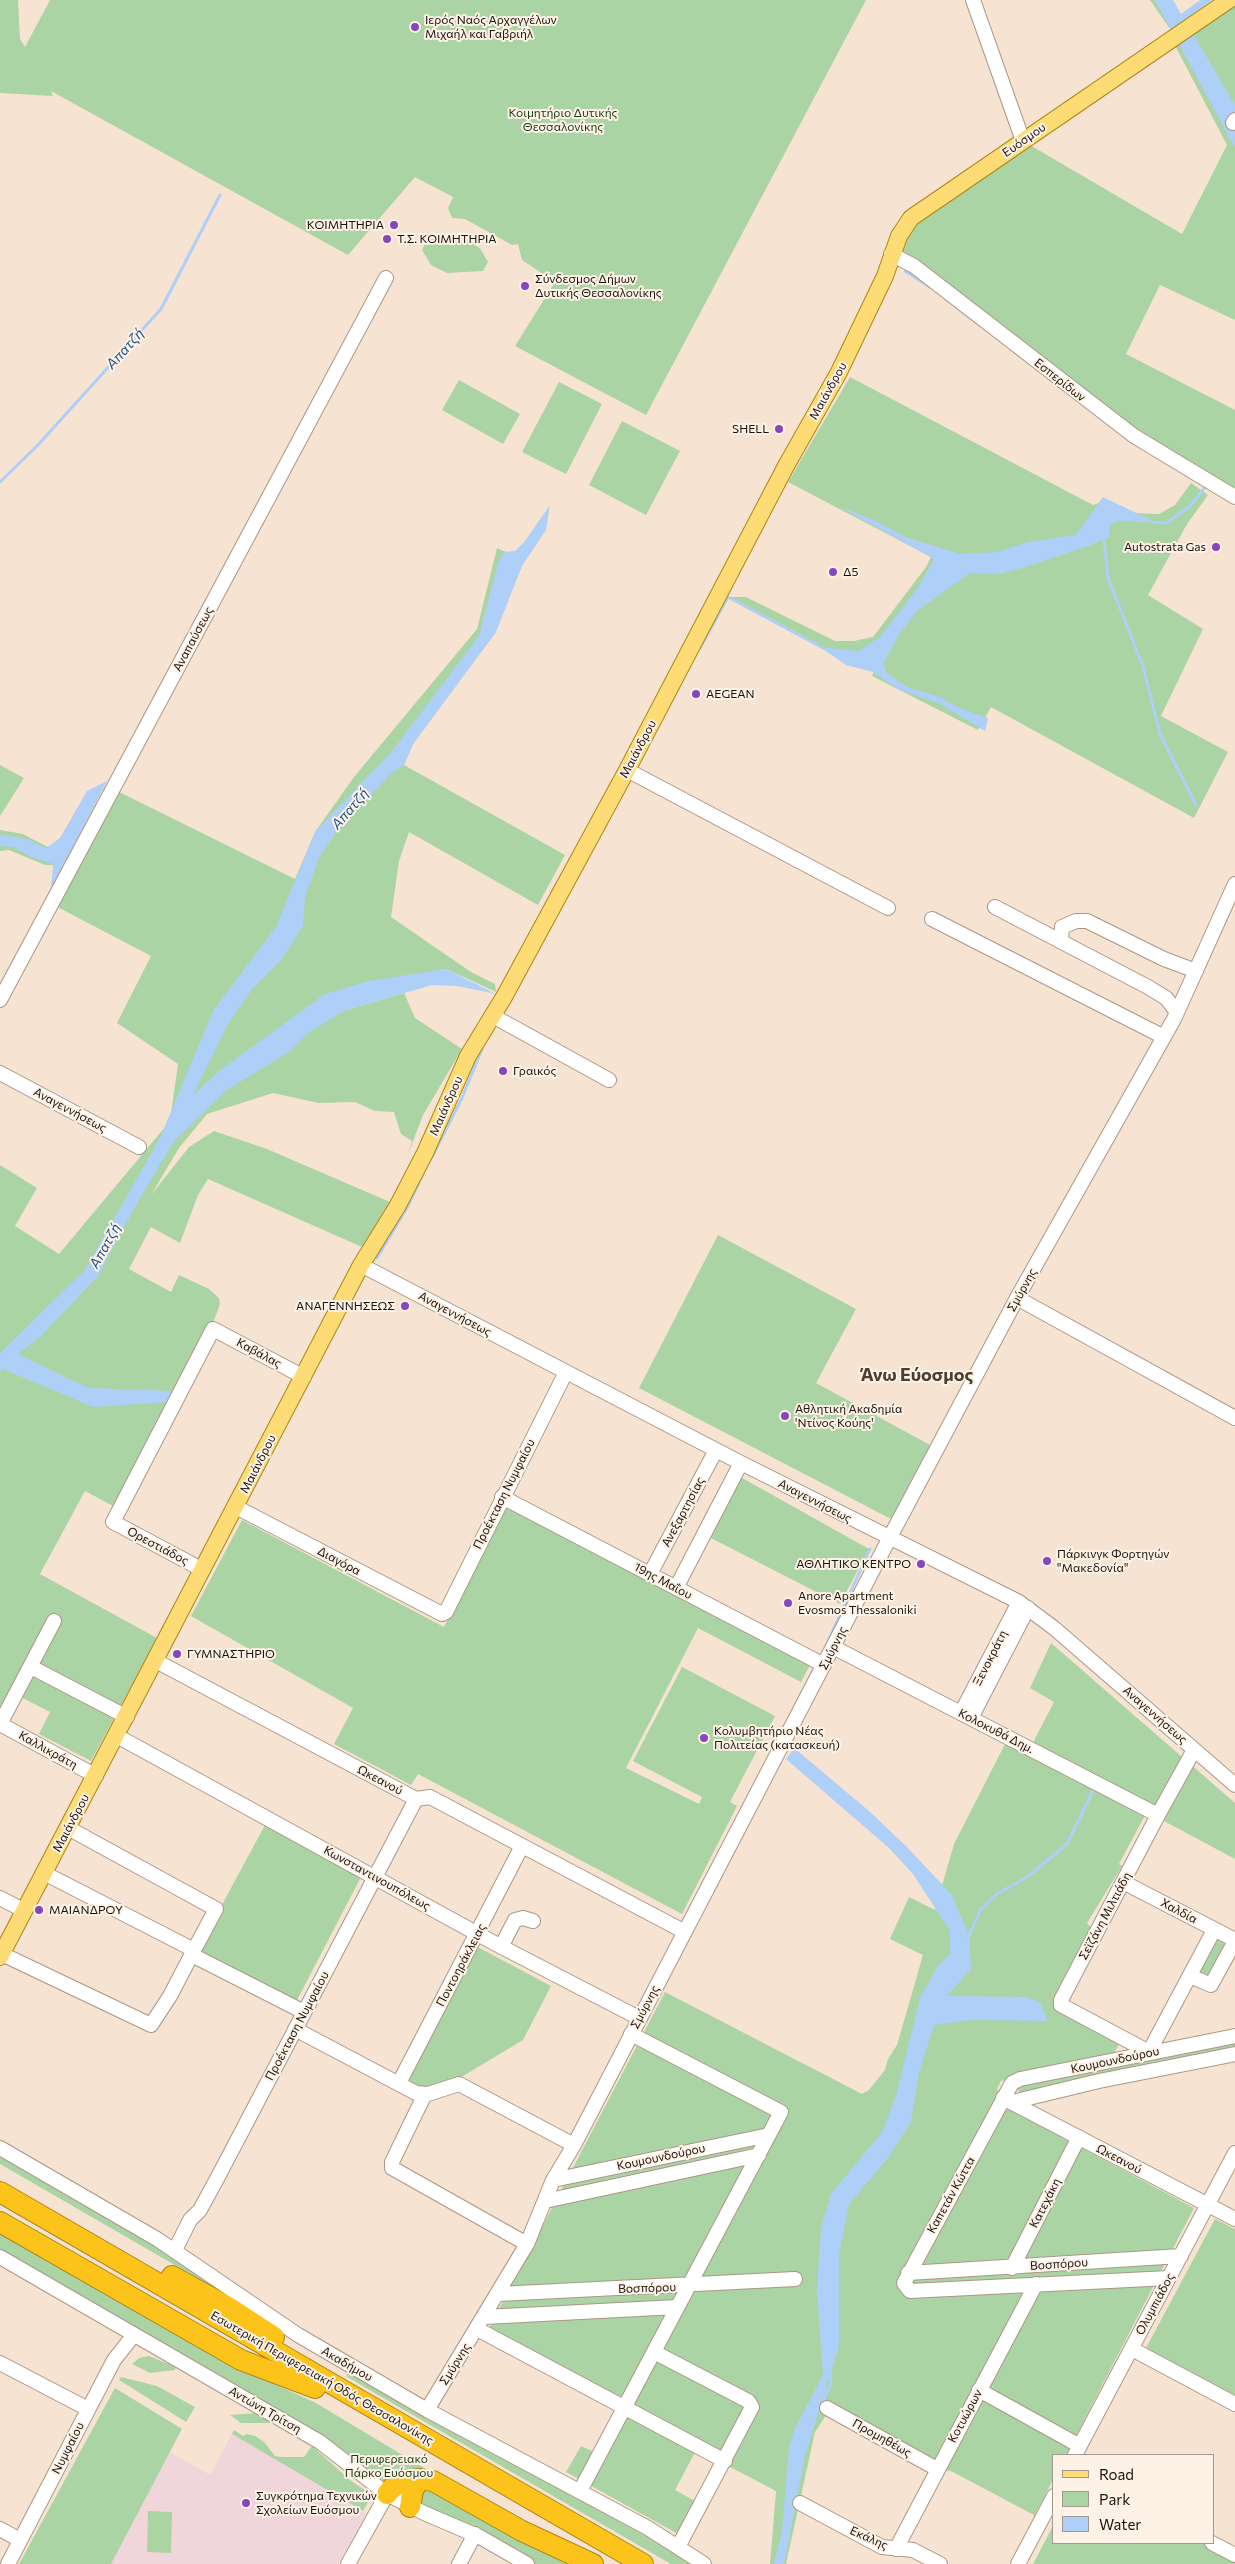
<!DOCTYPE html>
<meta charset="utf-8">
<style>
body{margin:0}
#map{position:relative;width:1235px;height:2564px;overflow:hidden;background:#f7e3d1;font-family:Commissioner,sans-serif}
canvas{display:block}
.legend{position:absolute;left:1052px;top:2454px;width:162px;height:90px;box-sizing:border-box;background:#fef2e7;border:1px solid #a39990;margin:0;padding:6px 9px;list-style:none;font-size:15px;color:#1b140e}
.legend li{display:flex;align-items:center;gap:10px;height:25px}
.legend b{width:25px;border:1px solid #a39990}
</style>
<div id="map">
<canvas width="1235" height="2564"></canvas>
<ul class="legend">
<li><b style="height:6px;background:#fddc76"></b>Road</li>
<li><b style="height:14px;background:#abd4a5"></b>Park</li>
<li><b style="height:14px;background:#aecff7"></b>Water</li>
</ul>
</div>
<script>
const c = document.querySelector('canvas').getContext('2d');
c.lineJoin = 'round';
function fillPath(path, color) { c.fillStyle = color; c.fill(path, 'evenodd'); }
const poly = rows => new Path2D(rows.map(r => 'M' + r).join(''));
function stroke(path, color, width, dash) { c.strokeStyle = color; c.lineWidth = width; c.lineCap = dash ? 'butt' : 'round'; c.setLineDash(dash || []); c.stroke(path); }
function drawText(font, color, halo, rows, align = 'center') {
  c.font = font + ' Commissioner,sans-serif'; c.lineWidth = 4; c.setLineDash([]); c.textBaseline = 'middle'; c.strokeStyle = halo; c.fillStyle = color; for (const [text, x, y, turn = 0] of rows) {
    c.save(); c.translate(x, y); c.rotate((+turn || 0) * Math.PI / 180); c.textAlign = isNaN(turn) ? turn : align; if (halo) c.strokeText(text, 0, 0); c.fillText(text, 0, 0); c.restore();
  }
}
const education = poly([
 [232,2434,366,2513,338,2564,111,2564,169,2452,210,2475]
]);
const green = poly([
 [0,0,18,0,20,39,25,47,50,0,866,0,646,415,515,346,555,282,522,260,518,244,512,245,465,219,452,218,448,208,453,197,415,177,348,255,51,91,53,96,0,93],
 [1150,0,1169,0,1185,30,1235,1,1235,320,1160,285,1126,354,1235,410,1235,490,1143,438,897,250,911,218,1023,141,1182,234,1227,145,1171,38,1175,36],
 [461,238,480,248,488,262,483,271,447,273,431,265,422,250,427,239],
 [850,377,1093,505,1107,500,1132,513,1159,514,1175,505,1191,483,1208,495,1187,524,1148,595,1203,629,1161,716,1228,752,1194,818,991,707,978,730,872,676,880,659,855,665,728,597,746,597,835,641,854,641,873,637,926,567,931,557,788,482],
 [459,380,520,414,503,444,442,410],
 [559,382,602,404,566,474,522,452],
 [622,421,680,451,646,515,589,485],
 [497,548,513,555,495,633,413,744,404,765,565,855,538,905,409,832,399,861,391,917,471,972,495,984,496,992,446,969,346,1010,404,993,415,1018,462,1049,423,1115,407,1157,412,1141,401,1134,394,1112,375,1111,355,1102,319,1103,273,1093,207,1114,179,1148,151,1195,189,1147,214,1131,267,1149,390,1202,362,1247,208,1179,198,1195,180,1243,151,1227,129,1269,171,1292,179,1275,209,1289,219,1298,220,1304,214,1320,115,1507,85,1491,40,1574,157,1638,91,1761,39,1734,50,1712,11,1692,0,1712,0,1165,37,1188,15,1226,59,1254,170,1121,178,1064,117,1023,151,956,46,901,109,787,295,879,315,832,354,777,477,629],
 [0,765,24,778,0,816],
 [0,830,23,834,46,846,57,847,60,865,45,865,9,850,0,851],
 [718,1235,856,1309,816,1383,930,1445,891,1519,639,1388],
 [735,1474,869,1549,840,1604,703,1534],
 [507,1502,808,1660,809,1667,801,1682,698,1628,626,1768,699,1804,702,1797,633,1761,682,1667,775,1716,730,1802,737,1806,682,1914,418,1774,411,1785,334,1744,353,1708,191,1616,242,1520,444,1627],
 [1051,1643,1235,1803,1235,1859,1164,1821,1168,1812,1151,1804,1119,1864,1122,1866,1087,1923,1092,1928,1053,2007,1120,2042,1113,2055,1001,2081,997,2089,999,2091,994,2101,1194,2208,1066,2455,1054,2455,1054,2478,1033,2518,1034,2515,951,2471,943,2470,945,2465,833,2405,815,2432,786,2564,770,2564,776,2491,728,2466,700,2443,675,2490,695,2501,678,2534,566,2472,581,2446,603,2456,630,2406,489,2328,665,1992,862,2094,869,2090,885,2070,888,2059,897,2045,923,1955,890,1939,909,1897,935,1910,954,1844,1005,1744,1027,1754,1054,1702,1030,1688],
 [265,1825,362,1875,294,2006,196,1953],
 [1219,1937,1230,1943,1209,1982,1198,1976],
 [472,1944,551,1986,523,2040,453,2082,420,2090,401,2079],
 [1235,2042,1235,2047,1020,2094,1017,2087],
 [0,2157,161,2249,237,2301,0,2164],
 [1215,2219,1235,2229,1235,2395,1146,2348],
 [0,2232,246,2371,316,2403,584,2564,535,2564,476,2530,400,2495,371,2474,338,2447,157,2339,0,2252],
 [149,2356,176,2367,175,2370,150,2373,132,2364,139,2358],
 [348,2373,644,2535,691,2564,671,2564,366,2388,346,2376],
 [121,2377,157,2386,195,2407,186,2422,119,2380],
 [115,2388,182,2429,111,2564,19,2564],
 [257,2413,272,2423,241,2423,230,2415],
 [234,2430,243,2436,247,2434,255,2436,264,2442,275,2456,281,2457,304,2457,312,2446,350,2480,372,2495,363,2511,232,2434],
 [148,2511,172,2512,171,2553,147,2552],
 [1054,2524,1054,2543,1212,2543,1235,2555,1235,2564,1033,2564]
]);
const water = poly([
 [1155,0,1173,0,1181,14,1200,0,1212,0,1185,20,1235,105,1235,148],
 [1103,497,1155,522,1117,521,1110,525,1109,537,1091,545,1023,568,999,574,970,573,917,611,897,638,887,657,883,664,887,673,907,687,940,697,962,709,988,718,985,731,938,703,900,690,873,672,846,665,820,647,859,651,881,636,919,586,934,559,838,506,874,520,905,537,960,554,998,552,1028,542,1076,535],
 [550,505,546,530,522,566,496,632,413,744,404,765,394,771,339,827,319,858,305,897,303,926,282,959,253,988,228,1024,193,1095,219,1071,325,994,369,981,446,969,496,994,457,986,432,985,346,1010,309,1032,289,1052,227,1090,174,1141,137,1203,98,1276,41,1336,18,1354,88,1388,175,1391,169,1402,93,1407,3,1369,0,1371,0,1353,85,1270,160,1138,213,1011,276,927,315,832,393,750,479,636,498,563,504,552,515,551,525,541],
 [107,781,51,890,53,864,31,857,13,847,0,846,0,834,30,840,43,847,49,846,60,838,87,791],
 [794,1748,869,1811,906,1846,951,1894,969,1934,971,1969,947,1996,1026,1997,1040,2002,1048,2021,969,2020,934,2025,919,2073,911,2122,888,2158,849,2204,839,2255,839,2346,805,2456,784,2564,774,2564,782,2532,789,2448,794,2430,823,2375,817,2291,821,2228,831,2194,882,2132,896,2096,920,1998,937,1967,950,1954,950,1931,913,1874,889,1848,786,1759]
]);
const stream = poly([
 [905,271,930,287],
 [945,298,981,326],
 [0,482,37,446,161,309,220,195],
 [1151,522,1167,523,1190,506,1207,485],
 [1104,540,1108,578,1143,666,1160,734,1196,805],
 [700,648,728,597,823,648],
 [432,1157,462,1098,482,1049],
 [377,1258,408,1206,422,1176],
 [826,1646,870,1549],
 [794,1708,814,1669],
 [967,1940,981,1909,997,1894,1027,1877,1067,1844,1095,1786],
 [817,2411,831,2385,830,2371]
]);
const minor = poly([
 [973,0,1023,141],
 [1233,123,1235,120],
 [891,254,914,266,1134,436,1235,497],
 [627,770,888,908],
 [995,907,1148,987,1166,998,1177,1012],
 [932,919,1164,1037],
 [1061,941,1062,927,1076,921,1087,921,1164,959,1196,971],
 [0,1000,386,278],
 [493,1016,609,1080],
 [0,1073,139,1147],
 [361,1265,741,1463,1019,1602,1054,1628,1235,1785],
 [1017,1298,1235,1418],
 [502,1497,824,1665],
 [236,1507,442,1614,446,1612,566,1372],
 [203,1570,113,1522,213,1329,304,1377],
 [650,1574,716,1450],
 [676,1588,741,1463],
 [833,1647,1158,1815],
 [156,1661,416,1799,430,1797,685,1932],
 [31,1667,127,1717],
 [961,1713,1019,1602],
 [971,1718,1028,1608],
 [0,1724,54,1621],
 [0,1724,96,1776],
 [117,1736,496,1944,639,2018],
 [1194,1750,1158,1815,1061,2000,1061,2005,1149,2052,1214,1930],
 [44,1873,194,1950],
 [1123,1882,1235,1940],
 [0,1898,25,1911],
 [501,1947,515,1920,523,1918,533,1921],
 [2,1954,151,2025,170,1996,194,1950,216,1909,68,1828],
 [192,1955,304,2012],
 [1190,1976,1211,1985,1235,1941],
 [295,2029,416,2093,428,2094,459,2084,574,2145],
 [399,2083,522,1846],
 [425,2094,392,2162,392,2168,527,2244],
 [1003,2098,1235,2219],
 [1012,2102,1099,2081,1235,2054],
 [0,2148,157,2239,298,2335,427,2410,648,2528,704,2564],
 [553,2180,769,2135],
 [545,2201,759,2155],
 [175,2250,190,2220,200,2210,219,2175,416,1799],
 [0,2257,320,2442,387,2494,424,2513,480,2537,527,2564],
 [1012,2268,1079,2137],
 [908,2273,1181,2256],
 [1169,2278,910,2291,904,2283,1012,2083,1020,2079,1235,2036],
 [498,2294,795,2279],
 [484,2317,677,2307],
 [477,2329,725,2461],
 [1132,2349,1235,2404],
 [654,2352,748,2401,752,2407,678,2547],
 [0,2363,88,2409],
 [979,2390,1080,2446],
 [827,2408,937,2469],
 [427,2410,527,2244,553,2180,574,2145,889,1539,1017,1298,1174,1019,1235,884],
 [1075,2455,1235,2153],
 [580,2491,781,2112,631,2034],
 [800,2503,882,2547,913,2550,940,2564],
 [0,2529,20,2540],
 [1212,2543,1235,2555],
 [896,2549,1036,2284],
 [8,2564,114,2360,133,2336],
 [348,2564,387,2494],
 [459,2564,475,2534],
 [1018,2564,1054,2496]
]);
const major = poly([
 [0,1957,361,1265,397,1207,425,1153,468,1056,504,997,627,770,786,466,839,372,885,276,899,236,911,218,1229,0]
]);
const highway = poly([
 [0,2192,643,2564],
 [0,2222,241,2360,315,2388],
 [172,2276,228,2307,274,2337],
 [387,2494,392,2488,404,2481,420,2479,433,2481,522,2531,593,2564],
 [410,2507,413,2490,420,2479]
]);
const markers = [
 [415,27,5,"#8747bb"],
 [394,225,5,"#8747bb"],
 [387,239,5,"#8747bb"],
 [525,286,5,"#8747bb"],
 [779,429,5,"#8747bb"],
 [1216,547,5,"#8747bb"],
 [833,572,5,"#8747bb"],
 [696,694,5,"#8747bb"],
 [503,1071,5,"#8747bb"],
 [405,1306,5,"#8747bb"],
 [785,1416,5,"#8747bb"],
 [1047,1561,5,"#8747bb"],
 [921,1564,5,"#8747bb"],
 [788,1603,5,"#8747bb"],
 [177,1654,5,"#8747bb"],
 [704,1738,5,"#8747bb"],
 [39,1910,5,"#8747bb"],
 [246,2503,5,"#8747bb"]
];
const poiNames = [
 ["Ιερός Ναός Αρχαγγέλων",425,20],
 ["Μιχαήλ και Γαβριήλ",425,34],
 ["ΚΟΙΜΗΤΗΡΙΑ",384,225,"right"],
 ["Τ.Σ. ΚΟΙΜΗΤΗΡΙΑ",397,239],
 ["Σύνδεσμος Δήμων",535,279],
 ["Δυτικής Θεσσαλονίκης",535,293],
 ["SHELL",769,429,"right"],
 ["Autostrata Gas",1206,547,"right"],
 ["Δ5",843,572],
 ["AEGEAN",706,694],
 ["Γραικός",513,1071],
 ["ΑΝΑΓΕΝΝΗΣΕΩΣ",395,1306,"right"],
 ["Αθλητική Ακαδημία",795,1409],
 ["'Ντίνος Κούης'",795,1423],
 ["Πάρκινγκ Φορτηγών",1057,1554],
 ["\"Μακεδονία\"",1057,1568],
 ["ΑΘΛΗΤΙΚΟ ΚΕΝΤΡΟ",911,1564,"right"],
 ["Anore Apartment",798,1596],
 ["Evosmos Thessaloniki",798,1610],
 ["ΓΥΜΝΑΣΤΗΡΙΟ",187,1654],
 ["Κολυμβητήριο Νέας",714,1731],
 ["Πολιτείας (κατασκευή)",714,1745],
 ["ΜΑΙΑΝΔΡΟΥ",49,1910],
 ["Συγκρότημα Τεχνικών",256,2496],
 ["Σχολείων Ευόσμου",256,2510]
];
const parkNames = [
 ["Κοιμητήριο Δυτικής",563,113],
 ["Θεσσαλονίκης",563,127],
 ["Περιφερειακό",389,2459],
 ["Πάρκο Ευόσμου",389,2473]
];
const streetNames = [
 ["Ευόσμου",1024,140,-35],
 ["Εσπερίδων",1060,380,38],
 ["Μαιάνδρου",828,391,-61],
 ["Αναπαύσεως",193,639,-62],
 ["Μαιάνδρου",638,749,-62],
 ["Μαιάνδρου",446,1106,-66],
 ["Αναγεννήσεως",70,1110,28],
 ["Σμύρνης",1022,1290,-61],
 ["Αναγεννήσεως",455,1314,28],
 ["Καβάλας",259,1353,28],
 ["Μαιάνδρου",258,1464,-63],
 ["Προέκταση Νυμφαίου",504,1494,-63],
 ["Αναγεννήσεως",815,1501,27],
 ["Ανεξαρτησίας",683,1512,-62],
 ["Ορεστιάδος",158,1546,28],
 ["Διαγόρα",339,1561,28],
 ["19ης Μαΐου",663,1581,28],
 ["Σμύρνης",833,1648,-63],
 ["Ξενοκράτη",990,1658,-63],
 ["Αναγεννήσεως",1155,1715,41],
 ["Κολοκυθά Δημ.",996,1731,27],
 ["Καλλικράτη",48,1750,29],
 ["Ωκεανού",380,1780,28],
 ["Μαιάνδρου",71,1823,-62],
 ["Κωνσταντινουπόλεως",377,1878,29],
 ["Χαλδία",1179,1911,28],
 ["Σεϊζάνη Μιλτιάδη",1105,1916,-62],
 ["Ποντοηράκλειας",461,1965,-62],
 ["Σμύρνης",645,2007,-62],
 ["Προέκταση Νυμφαίου",297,2026,-62],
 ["Κουμουνδούρου",1115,2060,-12],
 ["Κουμουνδούρου",661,2157,-12],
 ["Ωκεανού",1119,2159,28],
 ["Καπετάν Κώττα",951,2195,-61],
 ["Κατεχάκη",1045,2203,-63],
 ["Βοσπόρου",1059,2264,-4],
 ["Βοσπόρου",647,2288,-2],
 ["Ολυμπιάδος",1155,2304,-62],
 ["Ακαδήμου",347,2364,30],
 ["Σμύρνης",455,2364,-58],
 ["Εσωτερική Περιφερειακή Οδός Θεσσαλονίκης",322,2378,30],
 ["Αντώνη Τρίτση",265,2410,30],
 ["Κοτυώρων",965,2416,-62],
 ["Προμηθέως",882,2438,29],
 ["Νυμφαίου",68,2448,-63],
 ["Εκάλης",869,2538,24]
];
const waterNames = [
 ["Απατζή",125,349,-48],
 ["Απατζή",350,809,-49],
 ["Απατζή",105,1246,-61]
];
const districtNames = [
 ["Άνω Εύοσμος",917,1375]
];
fillPath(education, '#f0d5da');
fillPath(green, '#abd4a5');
fillPath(water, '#aecff7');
stroke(stream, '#aecff7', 3);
stroke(minor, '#aa9787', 16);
stroke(major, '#ad8616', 18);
stroke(highway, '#ad8616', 22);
stroke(minor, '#fff', 14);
stroke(major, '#fddc76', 16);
stroke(highway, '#fcc41a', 20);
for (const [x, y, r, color] of markers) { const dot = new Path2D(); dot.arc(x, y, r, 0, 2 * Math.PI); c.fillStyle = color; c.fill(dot); stroke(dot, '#fef2e7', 2); }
drawText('12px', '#1b140e', '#fef2e7', poiNames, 'left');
drawText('12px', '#153c10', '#fef2e7', parkNames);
drawText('12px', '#1b140e', '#fef2e7', streetNames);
drawText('italic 14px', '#1a518c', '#fef2e7', waterNames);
drawText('bold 18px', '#4e3e30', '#fef2e7', districtNames);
</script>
